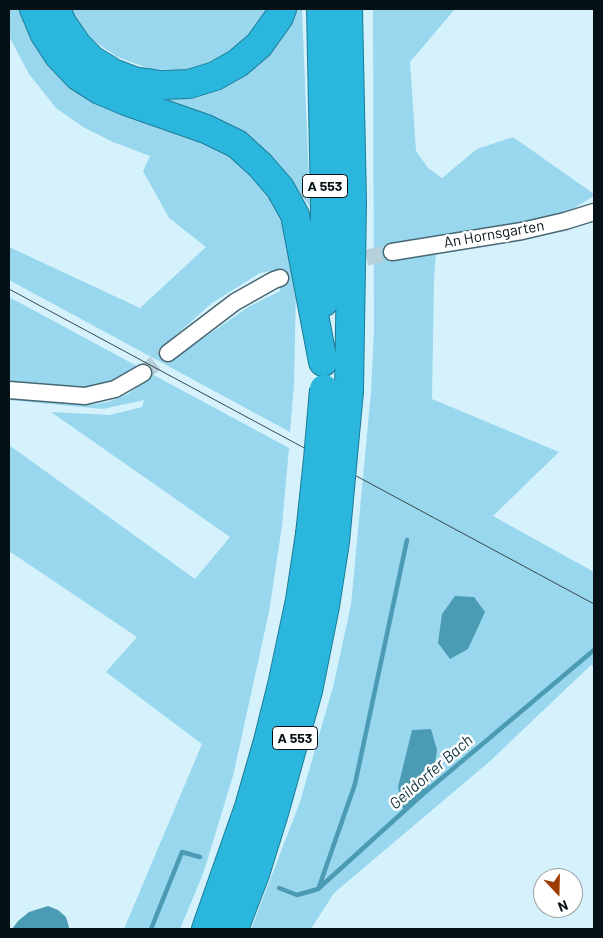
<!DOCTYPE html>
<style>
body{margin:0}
#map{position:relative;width:603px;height:938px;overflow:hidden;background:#d5f2fc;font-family:Barlow,sans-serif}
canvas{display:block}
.frame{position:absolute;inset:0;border:10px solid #051116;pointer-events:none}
.north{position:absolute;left:533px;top:868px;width:50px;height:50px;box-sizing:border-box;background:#fff;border:1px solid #9ba0a2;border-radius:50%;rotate:159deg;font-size:14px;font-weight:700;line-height:20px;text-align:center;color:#051116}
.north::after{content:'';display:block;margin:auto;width:18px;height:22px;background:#9e3a03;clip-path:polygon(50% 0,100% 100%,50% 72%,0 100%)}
</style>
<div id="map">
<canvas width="603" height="938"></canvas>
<div class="frame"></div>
<div class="north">N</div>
</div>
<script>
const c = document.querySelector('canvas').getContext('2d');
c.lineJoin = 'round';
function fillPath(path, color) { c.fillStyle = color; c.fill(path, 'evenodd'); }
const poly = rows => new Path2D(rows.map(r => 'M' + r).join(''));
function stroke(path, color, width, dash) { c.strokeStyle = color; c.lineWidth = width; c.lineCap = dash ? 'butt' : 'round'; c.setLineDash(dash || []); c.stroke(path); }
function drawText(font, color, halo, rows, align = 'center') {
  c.font = font + ' Barlow,sans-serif'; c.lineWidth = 5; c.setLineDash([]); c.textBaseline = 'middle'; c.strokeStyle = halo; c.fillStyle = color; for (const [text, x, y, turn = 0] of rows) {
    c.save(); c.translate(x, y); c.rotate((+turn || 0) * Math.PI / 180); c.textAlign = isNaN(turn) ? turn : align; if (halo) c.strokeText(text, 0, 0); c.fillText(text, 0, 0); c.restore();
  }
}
const green = poly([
 [9,9,21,9,24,25,39,49,73,87,109,110,182,134,226,152,264,182,297,239,294,384,290,432,9,280,9,247,140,308,206,247,169,218,143,171,150,156,113,142,83,127,56,108,29,74,10,38],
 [280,269,280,291,250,306,173,359,158,351,212,303,260,273],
 [71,9,270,9,252,34,223,58,188,70,151,69,117,57,87,36],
 [290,9,302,9,310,207,280,167,146,101,87,62,192,91],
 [373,9,455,9,410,62,416,151,428,168,442,178,477,149,513,137,594,194,594,196,564,214,437,239,434,279,432,399,559,452,493,516,594,572,594,667,591,665,489,762,334,893,311,929,251,929,300,802,333,687,351,605,371,392,374,331],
 [9,297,289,448,282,526,269,612,233,776,203,874,180,929,124,929,202,744,106,672,137,637,9,551,9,445,195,579,230,537,51,412,110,415,142,407,144,400,103,409,9,400,9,396,89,405,108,402,128,394,149,378,99,391,9,387]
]);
const water = poly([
 [455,596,474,597,485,612,468,649,450,659,438,643,442,614],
 [431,729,437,750,433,778,423,794,404,813,398,787,412,730],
 [48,906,58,910,66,917,69,927,68,929,12,929,18,921,29,912]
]);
const stream = poly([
 [319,887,355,784,407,540],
 [279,888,297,895,318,889,423,794,594,650],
 [151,929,182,852,200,857]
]);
const minorTunnel = poly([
 [343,263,392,252],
 [143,373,168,353]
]);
const minor = poly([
 [392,252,522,231,565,221,594,212],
 [168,353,235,302,274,280,280,278],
 [9,390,85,396,115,389,143,373]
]);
const motorway = poly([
 [34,9,44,33,59,56,78,76,100,90,126,101,206,129,237,144,260,165,280,188,295,215,323,362],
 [56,9,62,23,77,45,92,60,113,73,134,81,161,85,189,84,215,76,238,63,259,45,279,17,282,9],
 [321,9,325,202,324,302],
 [348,9,352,202,349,391],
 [206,929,249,807,268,741,282,685,300,600,310,534],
 [234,929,255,874,274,813,308,691,325,606,335,542]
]);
const tram = poly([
 [9,289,594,604]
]);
const motorwayBridge = poly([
 [310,534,318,459,324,389],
 [335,542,349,391]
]);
const shields = [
 [325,186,45],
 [295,738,45]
];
const shieldNames = [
 ["A 553",325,186],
 ["A 553",295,738]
];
const streetNames = [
 ["An Hornsgarten",494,234,-10]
];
const waterNames = [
 ["Geildorfer Bach",431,772,-41]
];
fillPath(green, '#98d7ed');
fillPath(water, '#4c9bb5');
stroke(stream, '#4c9bb5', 4.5);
stroke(minorTunnel, '#b6d0da', 16, [16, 8]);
stroke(minor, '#476873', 19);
stroke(motorway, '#1d7c97', 30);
stroke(minor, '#fff', 16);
stroke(motorway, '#2ab6dd', 28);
stroke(tram, '#38484e', 1);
stroke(motorwayBridge, '#1d7c97', 30, []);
stroke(motorwayBridge, '#2ab6dd', 28);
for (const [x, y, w] of shields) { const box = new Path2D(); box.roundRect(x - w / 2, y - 11.5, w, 23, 4); c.fillStyle = '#fff'; c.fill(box); stroke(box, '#051116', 1); }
drawText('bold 14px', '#051116', null, shieldNames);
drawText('15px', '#051116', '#fff', streetNames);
drawText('italic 16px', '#113742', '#fff', waterNames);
</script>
